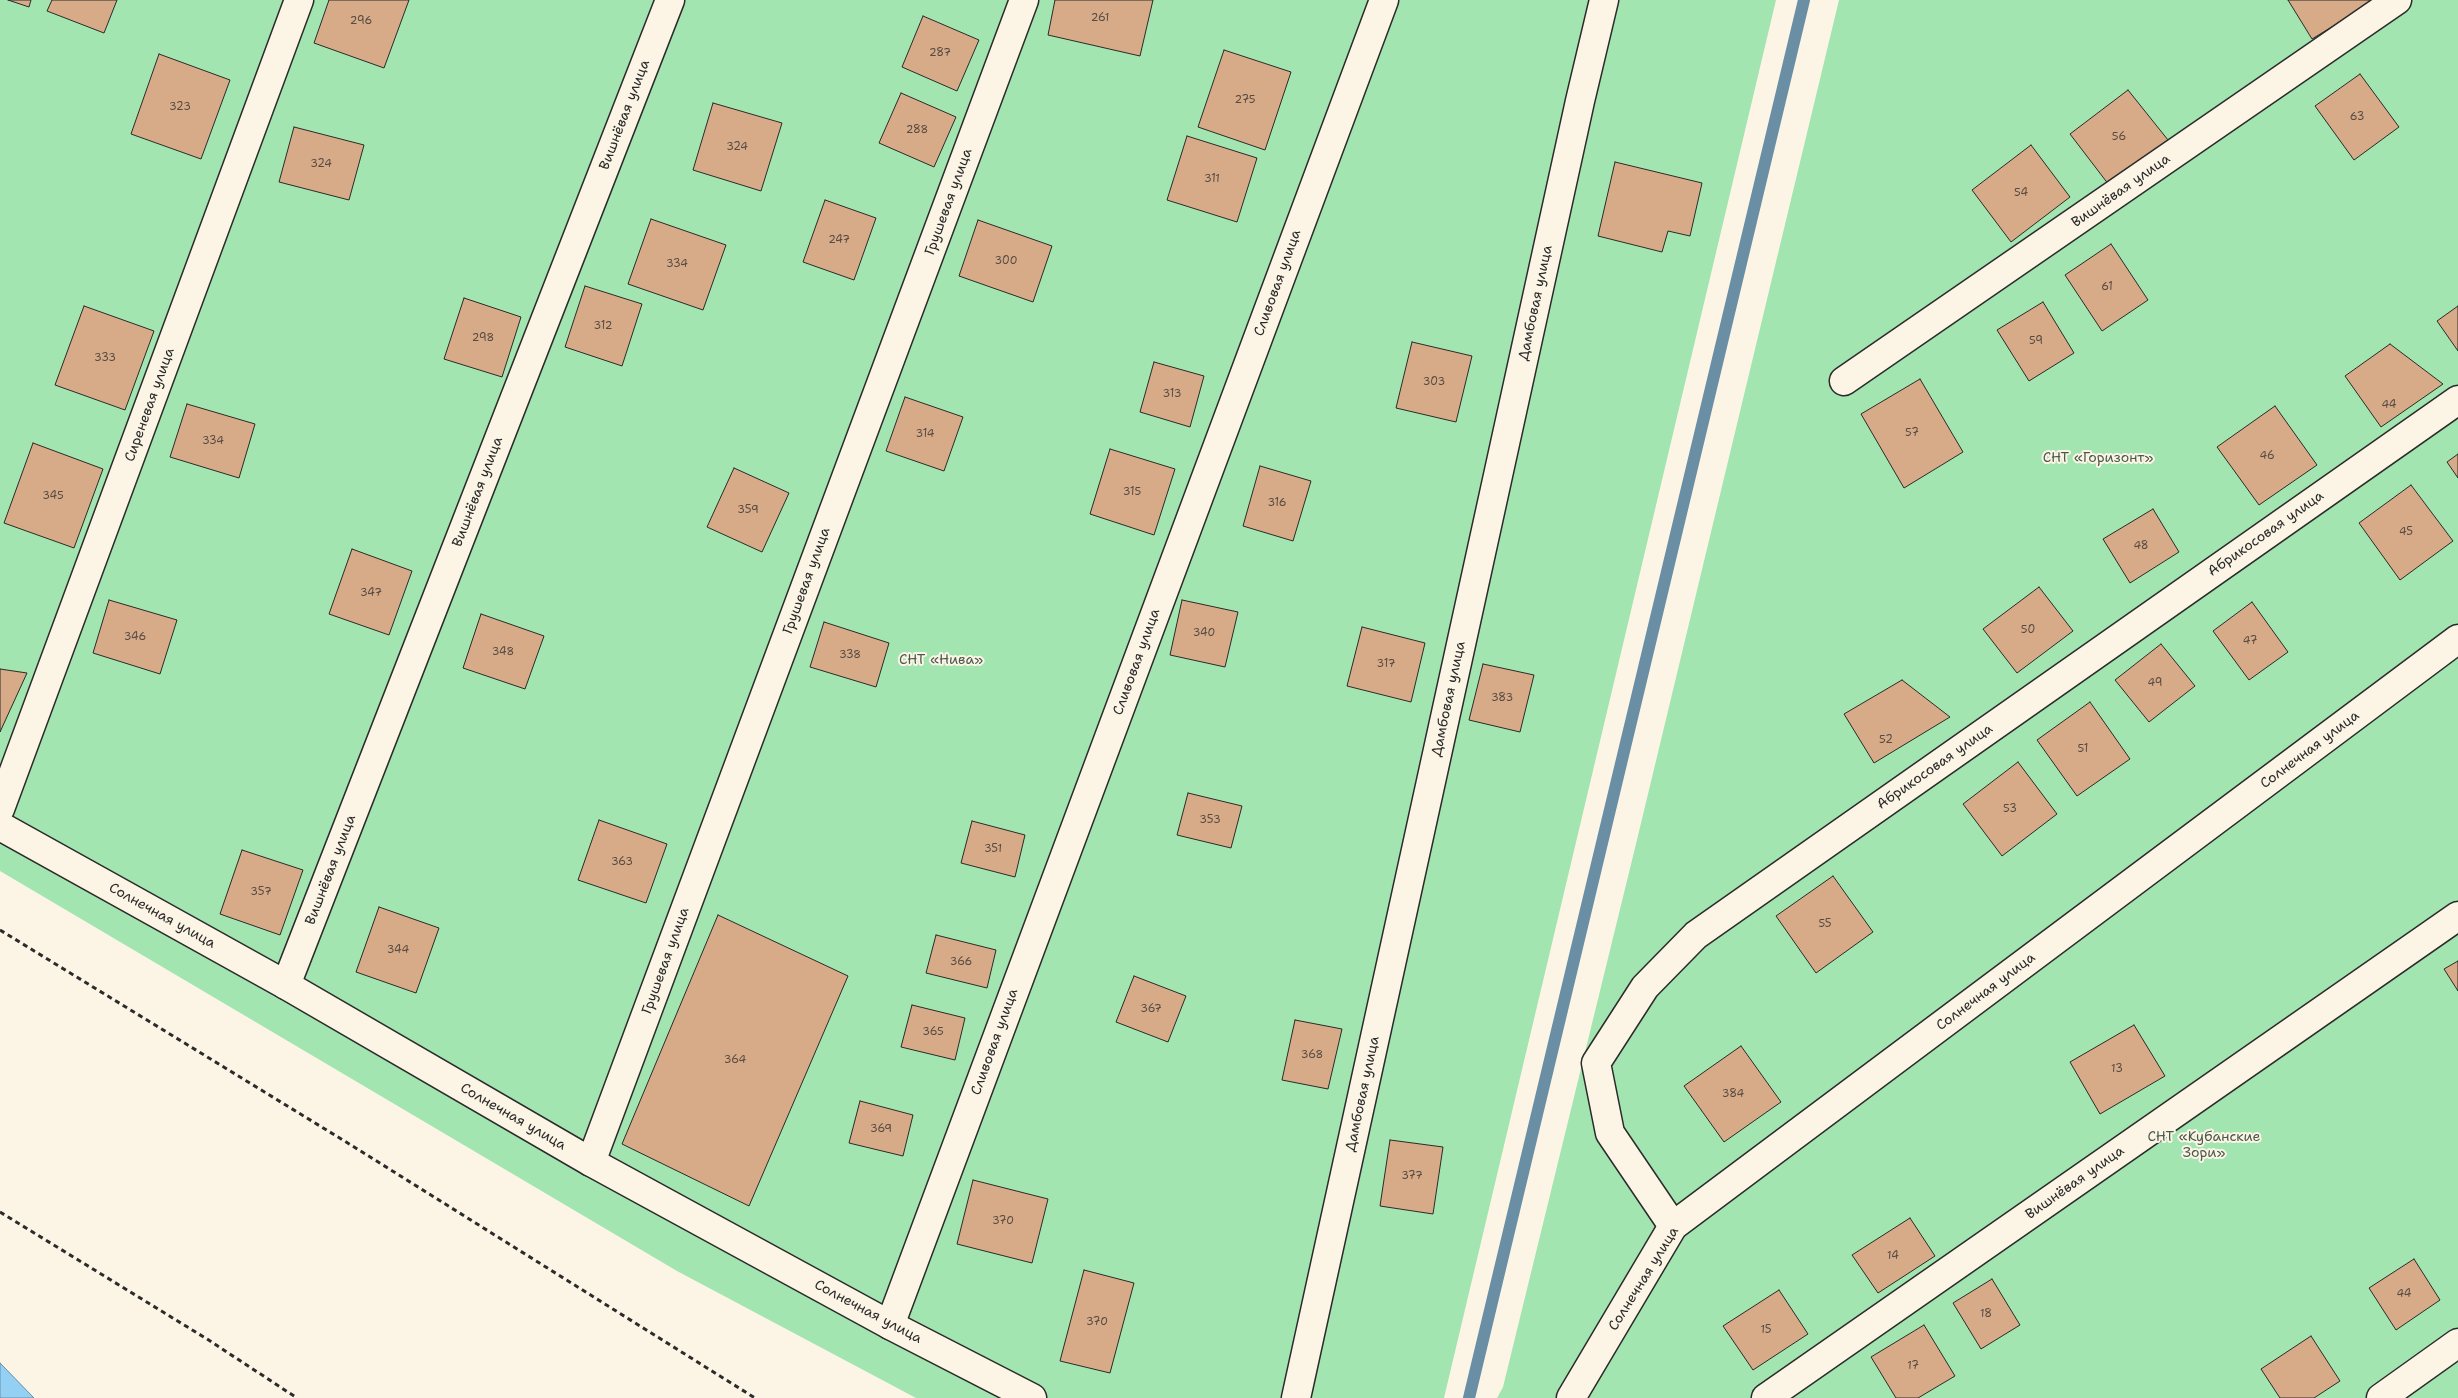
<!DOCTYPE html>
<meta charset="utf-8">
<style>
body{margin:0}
canvas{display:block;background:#fcf5e5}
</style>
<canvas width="2458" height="1398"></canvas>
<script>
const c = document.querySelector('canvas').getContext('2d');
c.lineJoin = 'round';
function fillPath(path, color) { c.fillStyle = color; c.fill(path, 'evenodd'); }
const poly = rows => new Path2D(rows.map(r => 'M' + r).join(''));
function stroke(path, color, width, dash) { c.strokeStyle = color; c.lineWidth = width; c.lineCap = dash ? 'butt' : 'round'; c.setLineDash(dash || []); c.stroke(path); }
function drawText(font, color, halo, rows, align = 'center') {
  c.font = font + ' "Shantell Sans",sans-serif'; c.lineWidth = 4; c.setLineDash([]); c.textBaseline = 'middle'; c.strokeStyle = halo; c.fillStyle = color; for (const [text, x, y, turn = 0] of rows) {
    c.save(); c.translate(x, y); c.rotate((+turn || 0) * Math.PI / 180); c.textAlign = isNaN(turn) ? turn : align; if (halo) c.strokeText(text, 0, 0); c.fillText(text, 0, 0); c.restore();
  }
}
const green = poly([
 [0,0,1776,0,1444,1398,916,1398,677,1271,0,871],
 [1839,0,2458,0,2458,1398,1497,1398,1503,1387,1635,848]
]);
const water = poly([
 [0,1363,34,1398,0,1398,0,1363]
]);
const stream = poly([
 [1469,1398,1804,0]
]);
const building = poly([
 [8,0,31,0,29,7,8,0],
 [52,0,117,0,104,33,47,11,52,0],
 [329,0,409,0,384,68,314,43,329,0],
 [1055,0,1153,0,1140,56,1048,35,1055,0],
 [2288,0,2369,0,2371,3,2312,39,2288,0],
 [923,16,979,40,957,91,902,67,923,16],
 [1224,50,1291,72,1265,150,1198,127,1224,50],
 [159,54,230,80,201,159,131,134,159,54],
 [2360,74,2399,127,2354,160,2315,106,2360,74],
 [2128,90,2168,140,2109,185,2070,134,2128,90],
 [901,93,956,117,934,167,879,143,901,93],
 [713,103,782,123,761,191,693,170,713,103],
 [294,127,364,145,349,200,279,182,294,127],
 [1187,136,1257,158,1237,222,1167,200,1187,136],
 [2031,145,2070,197,2011,242,1972,190,2031,145],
 [1615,162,1702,183,1690,236,1668,231,1662,252,1598,236,1615,162],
 [825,200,876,218,854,280,803,262,825,200],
 [651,219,726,245,703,310,628,284,651,219],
 [978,220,1052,246,1033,302,959,276,978,220],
 [2111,244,2148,300,2102,331,2065,275,2111,244],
 [585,286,642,304,622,366,565,347,585,286],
 [464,298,521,317,502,377,444,359,464,298],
 [2043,302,2074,353,2029,381,1997,330,2043,302],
 [84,306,154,331,125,410,55,385,84,306],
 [2458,306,2458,351,2437,321,2458,306],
 [1412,342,1472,356,1456,422,1396,408,1412,342],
 [2390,344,2443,384,2381,427,2345,376,2390,344],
 [1154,362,1204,376,1190,427,1140,412,1154,362],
 [1920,379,1963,452,1904,488,1861,414,1920,379],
 [905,397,963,417,944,471,886,451,905,397],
 [187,404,255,424,239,478,170,457,187,404],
 [2275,406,2317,465,2259,505,2217,447,2275,406],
 [33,443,103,469,74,548,4,523,33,443],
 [1110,449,1175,469,1154,535,1090,514,1110,449],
 [2458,454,2458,478,2447,462,2458,454],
 [1260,466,1311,481,1293,541,1243,526,1260,466],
 [734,468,789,493,762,552,707,527,734,468],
 [2411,485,2453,541,2400,580,2359,523,2411,485],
 [2153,509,2179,552,2130,583,2103,539,2153,509],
 [352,549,412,571,389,635,329,614,352,549],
 [2039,587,2073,631,2017,673,1983,629,2039,587],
 [109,600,177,620,160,674,93,653,109,600],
 [1182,600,1238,612,1225,667,1170,655,1182,600],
 [2252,602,2288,652,2249,680,2213,631,2252,602],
 [481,614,544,636,525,689,463,668,481,614],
 [824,622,889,643,876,687,810,667,824,622],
 [1362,627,1425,643,1411,702,1347,686,1362,627],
 [2161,644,2195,686,2149,722,2115,680,2161,644],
 [1483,664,1534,675,1520,732,1469,720,1483,664],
 [0,669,27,673,0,732,0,669],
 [1902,680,1950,717,1874,763,1844,714,1902,680],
 [2090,702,2130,759,2077,796,2037,740,2090,702],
 [2018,762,2057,814,2002,856,1963,804,2018,762],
 [1188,793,1242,806,1231,848,1177,835,1188,793],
 [599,820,667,844,646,903,578,880,599,820],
 [972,821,1025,835,1015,877,961,863,972,821],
 [242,850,303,870,280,935,220,914,242,850],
 [1833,876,1873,932,1816,973,1776,916,1833,876],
 [379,907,439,928,416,993,356,972,379,907],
 [718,915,848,976,749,1206,622,1144,718,915],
 [936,935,996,950,987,988,926,973,936,935],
 [2458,961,2458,991,2444,969,2458,961],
 [1134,976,1186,996,1168,1042,1116,1022,1134,976],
 [912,1005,965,1018,955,1060,901,1047,912,1005],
 [1295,1020,1342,1029,1328,1089,1282,1080,1295,1020],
 [2134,1025,2165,1076,2100,1114,2070,1062,2134,1025],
 [1741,1046,1781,1102,1724,1142,1684,1086,1741,1046],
 [860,1101,913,1115,903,1156,849,1143,860,1101],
 [1390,1140,1443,1147,1433,1214,1380,1206,1390,1140],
 [973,1180,1048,1199,1032,1263,957,1244,973,1180],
 [1910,1218,1935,1256,1878,1293,1852,1255,1910,1218],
 [2414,1259,2440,1300,2396,1330,2369,1288,2414,1259],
 [1084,1270,1134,1283,1110,1373,1060,1361,1084,1270],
 [1992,1279,2020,1325,1981,1349,1953,1303,1992,1279],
 [1779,1290,1808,1334,1753,1370,1723,1326,1779,1290],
 [1924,1325,1955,1376,1918,1398,1896,1398,1871,1357,1924,1325],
 [2311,1336,2340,1381,2314,1398,2280,1398,2261,1369,2311,1336]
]);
const path = poly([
 [0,930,351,1145,755,1398],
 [0,1212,207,1339,297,1398]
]);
const street = poly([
 [1844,381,2397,0],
 [0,809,299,0],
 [286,985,670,0],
 [591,1162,1024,0],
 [1673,1226,1610,1133,1596,1063,1645,987,1696,935,2458,400],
 [890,1325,1384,0],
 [1296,1398,1580,101,1604,0],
 [1766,1398,2458,916],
 [2381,1398,2458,1343]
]);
const secondary = poly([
 [0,826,286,985,591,1162,890,1325,1032,1398],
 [1571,1398,1673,1226,2458,639]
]);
const numberNames = [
 ["261",1100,18],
 ["296",361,21],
 ["287",940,53],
 ["275",1245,100],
 ["323",180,107],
 ["63",2357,117],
 ["288",917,130],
 ["56",2119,137],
 ["324",737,147],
 ["324",321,164],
 ["311",1212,179],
 ["54",2021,193],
 ["247",839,240],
 ["300",1006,261],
 ["334",677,264],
 ["61",2107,287],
 ["312",603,326],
 ["298",483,338],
 ["59",2036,341],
 ["333",105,358],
 ["303",1434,382],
 ["313",1172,394],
 ["44",2389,405],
 ["57",1912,433],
 ["314",925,434],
 ["334",213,441],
 ["46",2267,456],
 ["315",1132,492],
 ["345",53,496],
 ["316",1277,503],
 ["359",748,510],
 ["45",2406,532],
 ["48",2141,546],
 ["347",371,593],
 ["50",2028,630],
 ["340",1204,633],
 ["346",135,637],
 ["47",2250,641],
 ["348",503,652],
 ["338",850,655],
 ["317",1386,664],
 ["49",2155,683],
 ["383",1502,698],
 ["52",1886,740],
 ["51",2083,749],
 ["53",2010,809],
 ["353",1210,820],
 ["351",993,849],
 ["363",622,862],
 ["357",261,892],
 ["55",1825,924],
 ["344",398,950],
 ["366",961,962],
 ["367",1151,1009],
 ["365",933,1032],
 ["368",1312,1055],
 ["364",735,1060],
 ["13",2117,1069],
 ["384",1733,1094],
 ["369",881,1129],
 ["377",1412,1176],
 ["370",1003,1221],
 ["14",1893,1256],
 ["44",2404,1294],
 ["18",1986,1314],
 ["370",1097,1322],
 ["15",1766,1330],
 ["17",1913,1366]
];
const streetNames = [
 ["Вишнёвая улица",625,115,-69],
 ["Вишнёвая улица",2121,191,-35],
 ["Грушевая улица",949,202,-70],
 ["Сливовая улица",1278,283,-70],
 ["Дамбовая улица",1536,303,-78],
 ["Сиреневая улица",150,405,-70],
 ["Вишнёвая улица",478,492,-69],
 ["Абрикосовая улица",2266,534,-35],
 ["Грушевая улица",807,581,-70],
 ["Сливовая улица",1137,662,-70],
 ["Дамбовая улица",1449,699,-78],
 ["Солнечная улица",2310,750,-37],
 ["Абрикосовая улица",1935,767,-35],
 ["Вишнёвая улица",331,870,-69],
 ["Солнечная улица",162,916,29],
 ["Грушевая улица",666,961,-70],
 ["Солнечная улица",1986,992,-37],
 ["Сливовая улица",995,1042,-70],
 ["Дамбовая улица",1363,1094,-78],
 ["Солнечная улица",513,1117,30],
 ["Вишнёвая улица",2075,1183,-35],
 ["Солнечная улица",1644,1279,-58],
 ["Солнечная улица",868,1312,28]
];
const parkNames = [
 ["СНТ «Горизонт»",2098,458],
 ["СНТ «Нива»",941,660],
 ["СНТ «Кубанские",2204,1137],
 ["Зори»",2204,1153]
];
fillPath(green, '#a2e5b0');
fillPath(water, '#94d0f4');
stroke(water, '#6a8ea4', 1);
stroke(stream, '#6a8ea4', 12);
fillPath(building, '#d7aa88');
stroke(building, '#2b2b2b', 1);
stroke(street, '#2b2b2b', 31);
stroke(secondary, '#2b2b2b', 31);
stroke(path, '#2b2b2b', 3, [5, 4]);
stroke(street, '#fcf5e5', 28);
stroke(secondary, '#fcf5e5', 28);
drawText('11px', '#564b42', null, numberNames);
drawText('14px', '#2b2b2b', '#fcf5e5', streetNames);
drawText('14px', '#495a4c', '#fcf5e5', parkNames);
</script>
